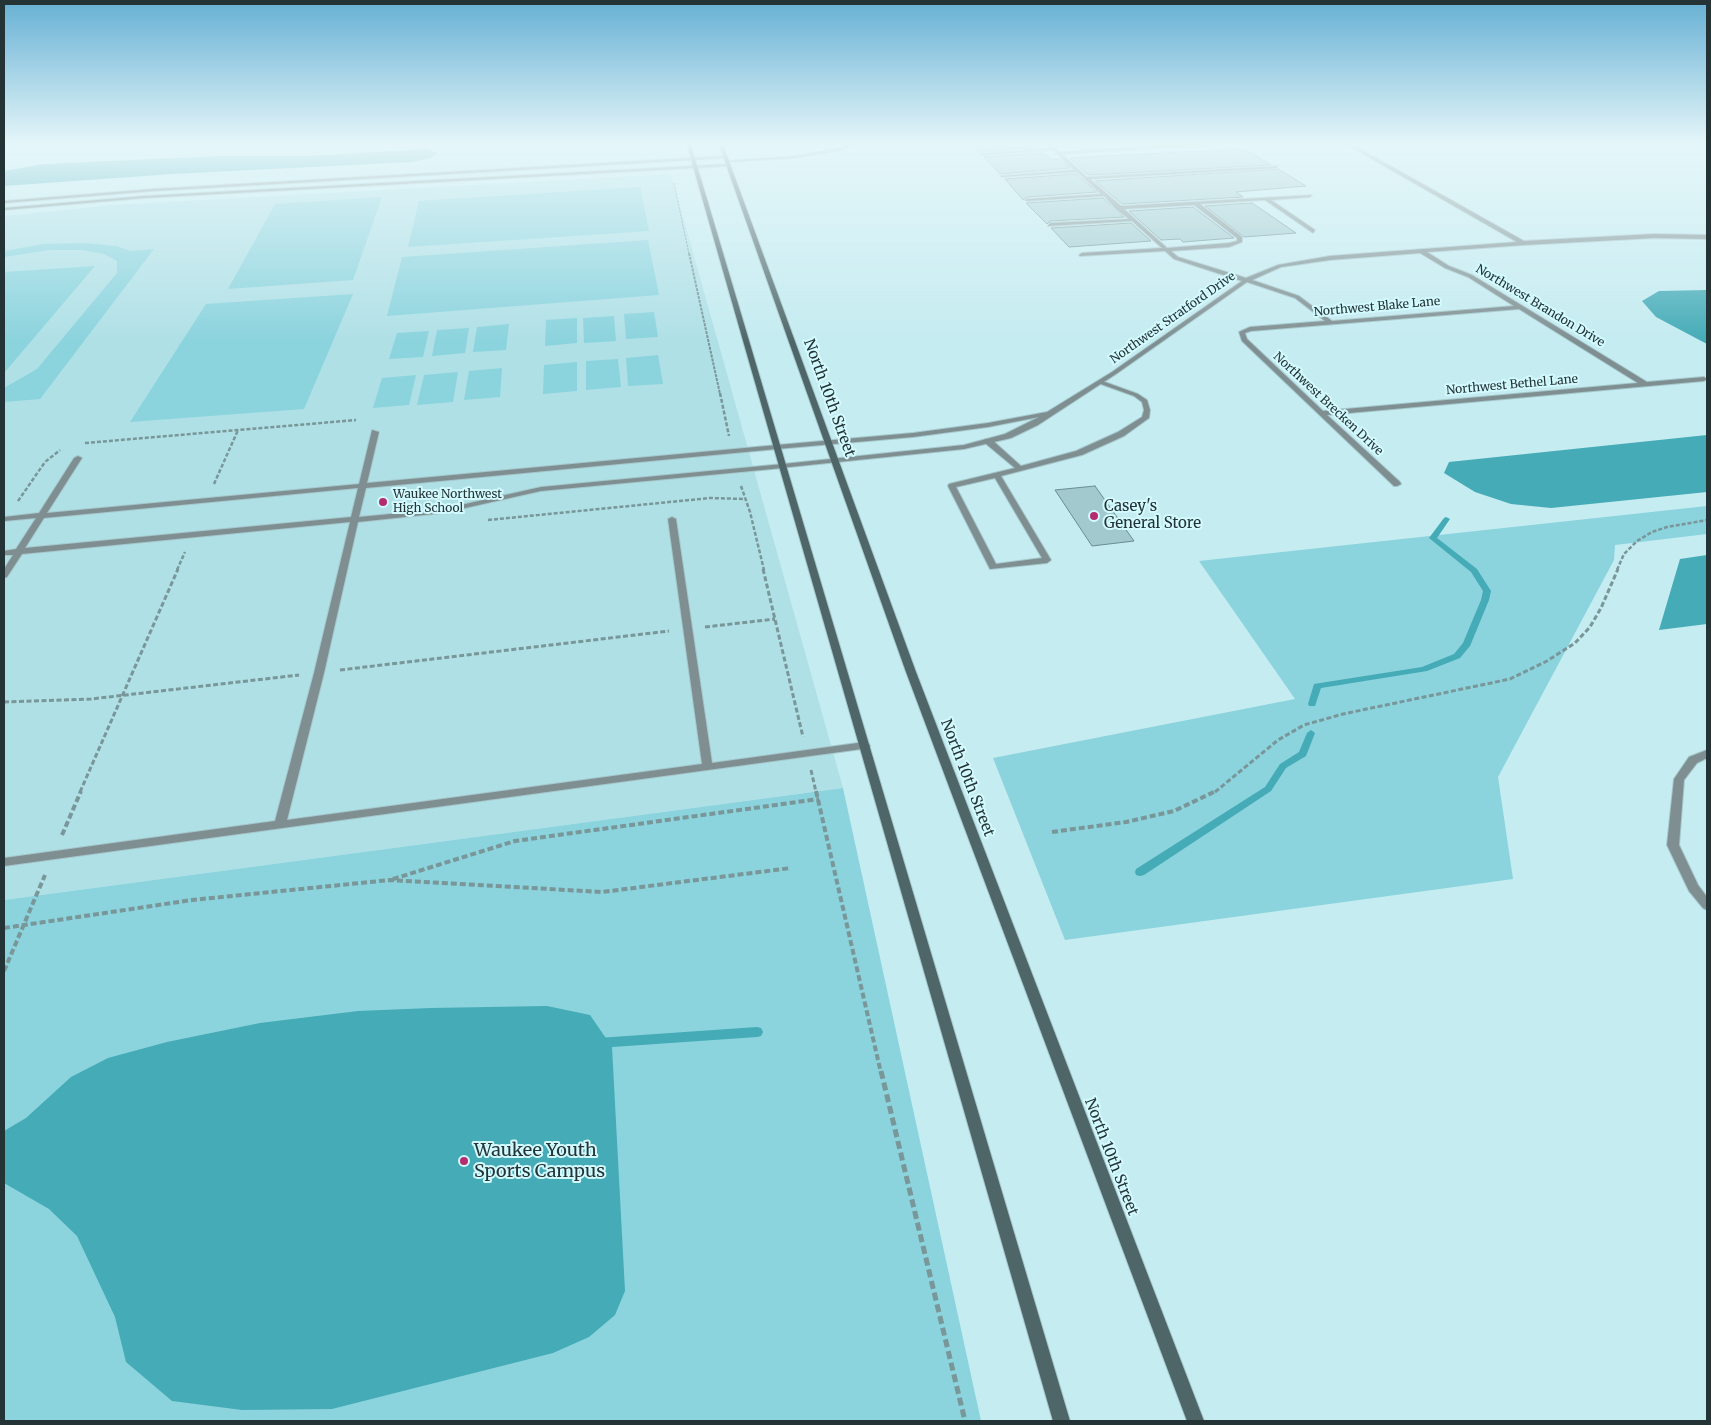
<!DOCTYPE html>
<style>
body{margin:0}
#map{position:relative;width:1711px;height:1425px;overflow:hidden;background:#c5ecf1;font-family:Merriweather,serif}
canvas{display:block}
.frame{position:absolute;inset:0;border:5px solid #243436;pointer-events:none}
</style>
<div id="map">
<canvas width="1711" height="1425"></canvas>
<div class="frame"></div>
</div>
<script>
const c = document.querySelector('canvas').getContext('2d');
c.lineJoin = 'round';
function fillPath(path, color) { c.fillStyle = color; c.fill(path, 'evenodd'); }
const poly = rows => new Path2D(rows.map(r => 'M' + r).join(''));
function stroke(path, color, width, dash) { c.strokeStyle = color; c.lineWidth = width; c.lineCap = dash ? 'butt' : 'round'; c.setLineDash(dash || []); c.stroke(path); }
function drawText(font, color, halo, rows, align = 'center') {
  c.font = font + ' Merriweather,serif'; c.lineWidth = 4; c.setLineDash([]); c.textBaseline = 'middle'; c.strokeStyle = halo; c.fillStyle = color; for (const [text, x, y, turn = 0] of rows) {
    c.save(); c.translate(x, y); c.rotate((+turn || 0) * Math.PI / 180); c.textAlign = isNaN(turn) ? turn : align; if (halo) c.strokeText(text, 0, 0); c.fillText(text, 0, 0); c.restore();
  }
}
const built = poly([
 [671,174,843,788,4,900,4,216,112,205]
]);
const green = poly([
 [640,187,649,231,408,247,419,201],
 [382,197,353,280,228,289,275,204],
 [648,240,659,295,387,316,402,257],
 [85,243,116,246,131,251,154,249,40,399,4,402,4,388,37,369,117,273,117,261,104,254,82,250,50,250,4,257,4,251,43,244],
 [95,266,4,373,4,272],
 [353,294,304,409,130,422,206,304],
 [654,312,658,337,626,339,624,314],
 [614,316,616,341,584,343,583,318],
 [577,318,577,343,545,346,546,320],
 [509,324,506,350,473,352,477,327],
 [469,328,465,353,432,356,437,330],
 [429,331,423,357,389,359,397,333],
 [658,355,663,384,628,386,626,358],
 [618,359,621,387,586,390,586,361],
 [577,362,577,391,543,394,544,365],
 [502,368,500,397,464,400,469,371],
 [458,372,453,402,417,405,424,375],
 [416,375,409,405,373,408,382,378],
 [1707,506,1707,534,1615,545,1614,560,1498,777,1513,879,1065,940,993,758,1295,699,1199,561],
 [843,788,981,1421,4,1421,4,900]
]);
const water = poly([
 [427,149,438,153,431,158,411,162,173,174,4,186,4,171,44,164,219,156,307,156],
 [1707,290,1707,344,1656,317,1642,301,1659,291],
 [1707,435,1707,492,1551,508,1511,504,1475,492,1444,473,1449,462],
 [1707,555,1707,624,1659,630,1680,559],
 [547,1006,590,1015,612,1047,625,1291,615,1315,589,1337,553,1353,332,1409,242,1410,172,1401,126,1362,115,1317,77,1236,49,1209,4,1183,4,1131,26,1118,71,1077,108,1058,167,1042,260,1023,358,1011,431,1008]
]);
const stream = poly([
 [1446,517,1450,519,1437,538,1477,569,1491,591,1489,600,1470,646,1460,658,1427,671,1321,688,1315,706,1309,706,1308,704,1314,684,1422,667,1454,654,1463,643,1481,600,1483,591,1471,572,1429,538,1444,518,1446,517],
 [1311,730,1315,733,1306,756,1286,768,1271,791,1144,875,1140,876,1136,875,1135,872,1136,869,1265,787,1280,764,1299,752,1307,733,1311,730],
 [757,1027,761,1028,763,1032,761,1036,757,1037,598,1048,594,1047,592,1043,594,1039,598,1038,757,1027]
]);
const building = poly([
 [969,142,1031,142,1037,147,979,152,969,142],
 [1240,149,1248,151,1271,165,1088,175,1070,158,1240,149],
 [1043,153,1051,159,1060,159,1070,168,1000,174,984,157,1043,153],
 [1278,169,1306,186,1236,192,1243,197,1122,204,1095,181,1278,169],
 [1076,174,1097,192,1027,197,1023,200,1005,179,1076,174],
 [1103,198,1124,217,1050,221,1047,224,1026,203,1103,198],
 [1252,203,1296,233,1244,237,1205,206,1252,203],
 [1193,207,1234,238,1183,242,1180,239,1161,240,1129,211,1193,207],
 [1131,223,1151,241,1069,247,1051,228,1131,223],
 [1095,486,1134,541,1092,546,1055,490,1095,486]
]);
const pathFar5 = poly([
 [674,183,689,254]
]);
const pathFar4 = poly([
 [689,253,720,394]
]);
const pathFar3 = poly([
 [720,393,729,436],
 [85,443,356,420],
 [214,484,238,430],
 [741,486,750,512,764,570],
 [18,501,45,462,60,450],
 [488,520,710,498,744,499],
 [177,570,185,552],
 [1617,570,1624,554,1637,541,1652,532,1667,527,1707,520]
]);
const pathFar2 = poly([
 [763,569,803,737],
 [705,627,775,619],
 [340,670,669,631],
 [4,702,91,699,299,675],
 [811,770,816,792],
 [80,792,178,569],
 [1215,792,1278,740,1304,725,1343,714,1510,679,1547,661,1575,643,1590,627,1601,608,1618,569]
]);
const pathFar1 = poly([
 [816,791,881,1073],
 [1052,832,1126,822,1174,811,1216,791],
 [62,835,81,791],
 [393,879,515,841,819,799],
 [4,928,192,900,390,880,602,892,791,868],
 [4,971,45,875]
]);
const path = poly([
 [881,1071,965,1421]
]);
const service = poly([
 [1098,381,1102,381,1138,394,1147,400,1150,410,1149,418,1124,436,1082,455,1001,476,1051,560,1047,563,990,569,948,486,949,484,1015,468,985,443,985,439,991,439,1021,466,1076,451,1118,432,1142,417,1144,410,1142,402,1134,396,1098,383,1098,381],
 [995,478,1042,558,996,564,956,487,995,478],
 [372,430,379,432,367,483,777,445,781,447,777,449,366,488,359,517,443,509,541,487,783,464,787,466,783,468,541,491,443,513,358,522,324,673,287,820,702,764,668,519,672,517,676,519,712,763,865,742,869,744,870,746,869,748,4,866,4,858,275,821,314,673,350,522,22,554,7,577,4,578,4,569,13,555,4,555,4,551,16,549,36,518,4,521,4,517,39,513,74,458,78,456,82,458,47,513,359,484,372,430],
 [358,488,351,517,25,548,44,518,358,488]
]);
const minor = poly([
 [1044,142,1049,142,1059,152,1218,142,1234,143,1062,154,1087,177,1278,166,1276,168,1090,179,1121,206,1312,195,1310,197,1271,200,1315,230,1313,233,1265,200,1200,204,1242,237,1242,242,1229,247,1171,251,1178,257,1246,278,1278,265,1330,256,1517,242,1342,142,1348,142,1524,241,1654,234,1707,235,1707,239,1654,238,1524,245,1427,252,1449,266,1472,275,1647,382,1704,377,1707,379,1704,381,1327,415,1400,482,1401,484,1397,486,1394,486,1242,341,1239,332,1250,327,1325,321,1295,298,1247,282,1116,374,1038,425,1011,438,964,449,780,468,779,466,783,464,964,445,1005,434,1039,417,988,427,913,437,777,449,773,447,777,445,913,433,988,423,1047,412,1112,372,1242,281,1174,259,1165,251,1080,256,1079,255,1082,253,1162,248,1132,221,1048,226,1050,223,1129,219,1116,209,1104,196,1027,201,1025,200,1027,199,1101,194,1077,172,1002,177,1000,176,1074,170,1053,150,982,155,980,154,1050,148,1044,142],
 [1194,205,1237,238,1237,241,1229,243,1167,248,1124,209,1194,205],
 [1420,253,1445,268,1468,277,1514,306,1332,321,1299,296,1252,280,1281,267,1330,260,1420,253],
 [1519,309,1638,383,1323,411,1247,339,1245,333,1251,331,1519,309],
 [1707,750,1707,758,1697,763,1684,780,1679,845,1698,885,1707,897,1707,910,1703,908,1689,891,1667,845,1674,779,1689,757,1707,750]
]);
const tertiary = poly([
 [855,142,862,142,838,151,795,158,727,162,725,161,795,156,837,149,855,142],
 [725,156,727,158,153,191,4,203,4,201,153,189,725,156],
 [728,164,730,166,144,198,4,210,4,208,144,196,728,164]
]);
const secondary = poly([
 [686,142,690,142,1070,1421,1053,1421,686,142],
 [718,142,722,142,916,672,1204,1421,1187,1421,906,672,718,142]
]);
const markers = [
 [383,502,5,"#b42c6e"],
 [1094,516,5,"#b42c6e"],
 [464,1161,5,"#b42c6e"]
];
const farStreetnames = [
 ["Northwest Brandon Drive",1540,306,31],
 ["Northwest Blake Lane",1377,307,-5],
 ["Northwest Stratford Drive",1173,318,-35],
 ["Northwest Bethel Lane",1512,385,-5],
 ["Northwest Brecken Drive",1328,404,43]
];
const farPoinames = [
 ["Waukee Northwest",393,495],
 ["High School",393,509]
];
const streetNames = [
 ["North 10th Street",829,398,70],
 ["North 10th Street",967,778,69],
 ["North 10th Street",1111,1157,69]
];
const poiNames = [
 ["Casey's",1104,507],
 ["General Store",1104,524]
];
const nearPoinames = [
 ["Waukee Youth",474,1151],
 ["Sports Campus",474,1172]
];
fillPath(built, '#afe0e6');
fillPath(green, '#8bd3dd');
fillPath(water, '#44abb7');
fillPath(stream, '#44abb7');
fillPath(building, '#a2c9ce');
stroke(building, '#688d92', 1);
stroke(service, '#a5c7cc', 2);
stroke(minor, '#a5c7cc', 2);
stroke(tertiary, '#a5c7cc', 2);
stroke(secondary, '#a5c7cc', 2);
stroke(pathFar5, '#799699', 1, [2.5, 1]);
stroke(pathFar4, '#799699', 2, [3, 1]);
stroke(pathFar3, '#799699', 2.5, [4, 2]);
stroke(pathFar2, '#799699', 3, [5, 2.5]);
stroke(pathFar1, '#799699', 4, [6, 3]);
stroke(path, '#799699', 5, [8, 4]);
fillPath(service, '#7f8f91');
fillPath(minor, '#7f8f91');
fillPath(tertiary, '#7f8f91');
fillPath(secondary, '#4f6669');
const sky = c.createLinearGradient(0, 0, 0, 342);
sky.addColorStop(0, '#66b0d4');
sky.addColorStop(0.42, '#e5f6f9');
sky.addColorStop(1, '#e5f6f900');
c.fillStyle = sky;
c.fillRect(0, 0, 1711, 342);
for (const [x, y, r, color] of markers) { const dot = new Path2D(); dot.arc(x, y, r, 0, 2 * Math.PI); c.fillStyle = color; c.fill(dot); stroke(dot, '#d2faff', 2); }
drawText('12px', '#243436', '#d2faff', farStreetnames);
drawText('12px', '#243436', '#d2faff', farPoinames, 'left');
drawText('15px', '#243436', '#d2faff', streetNames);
drawText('15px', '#243436', '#d2faff', poiNames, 'left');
drawText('18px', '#243436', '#d2faff', nearPoinames, 'left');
</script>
